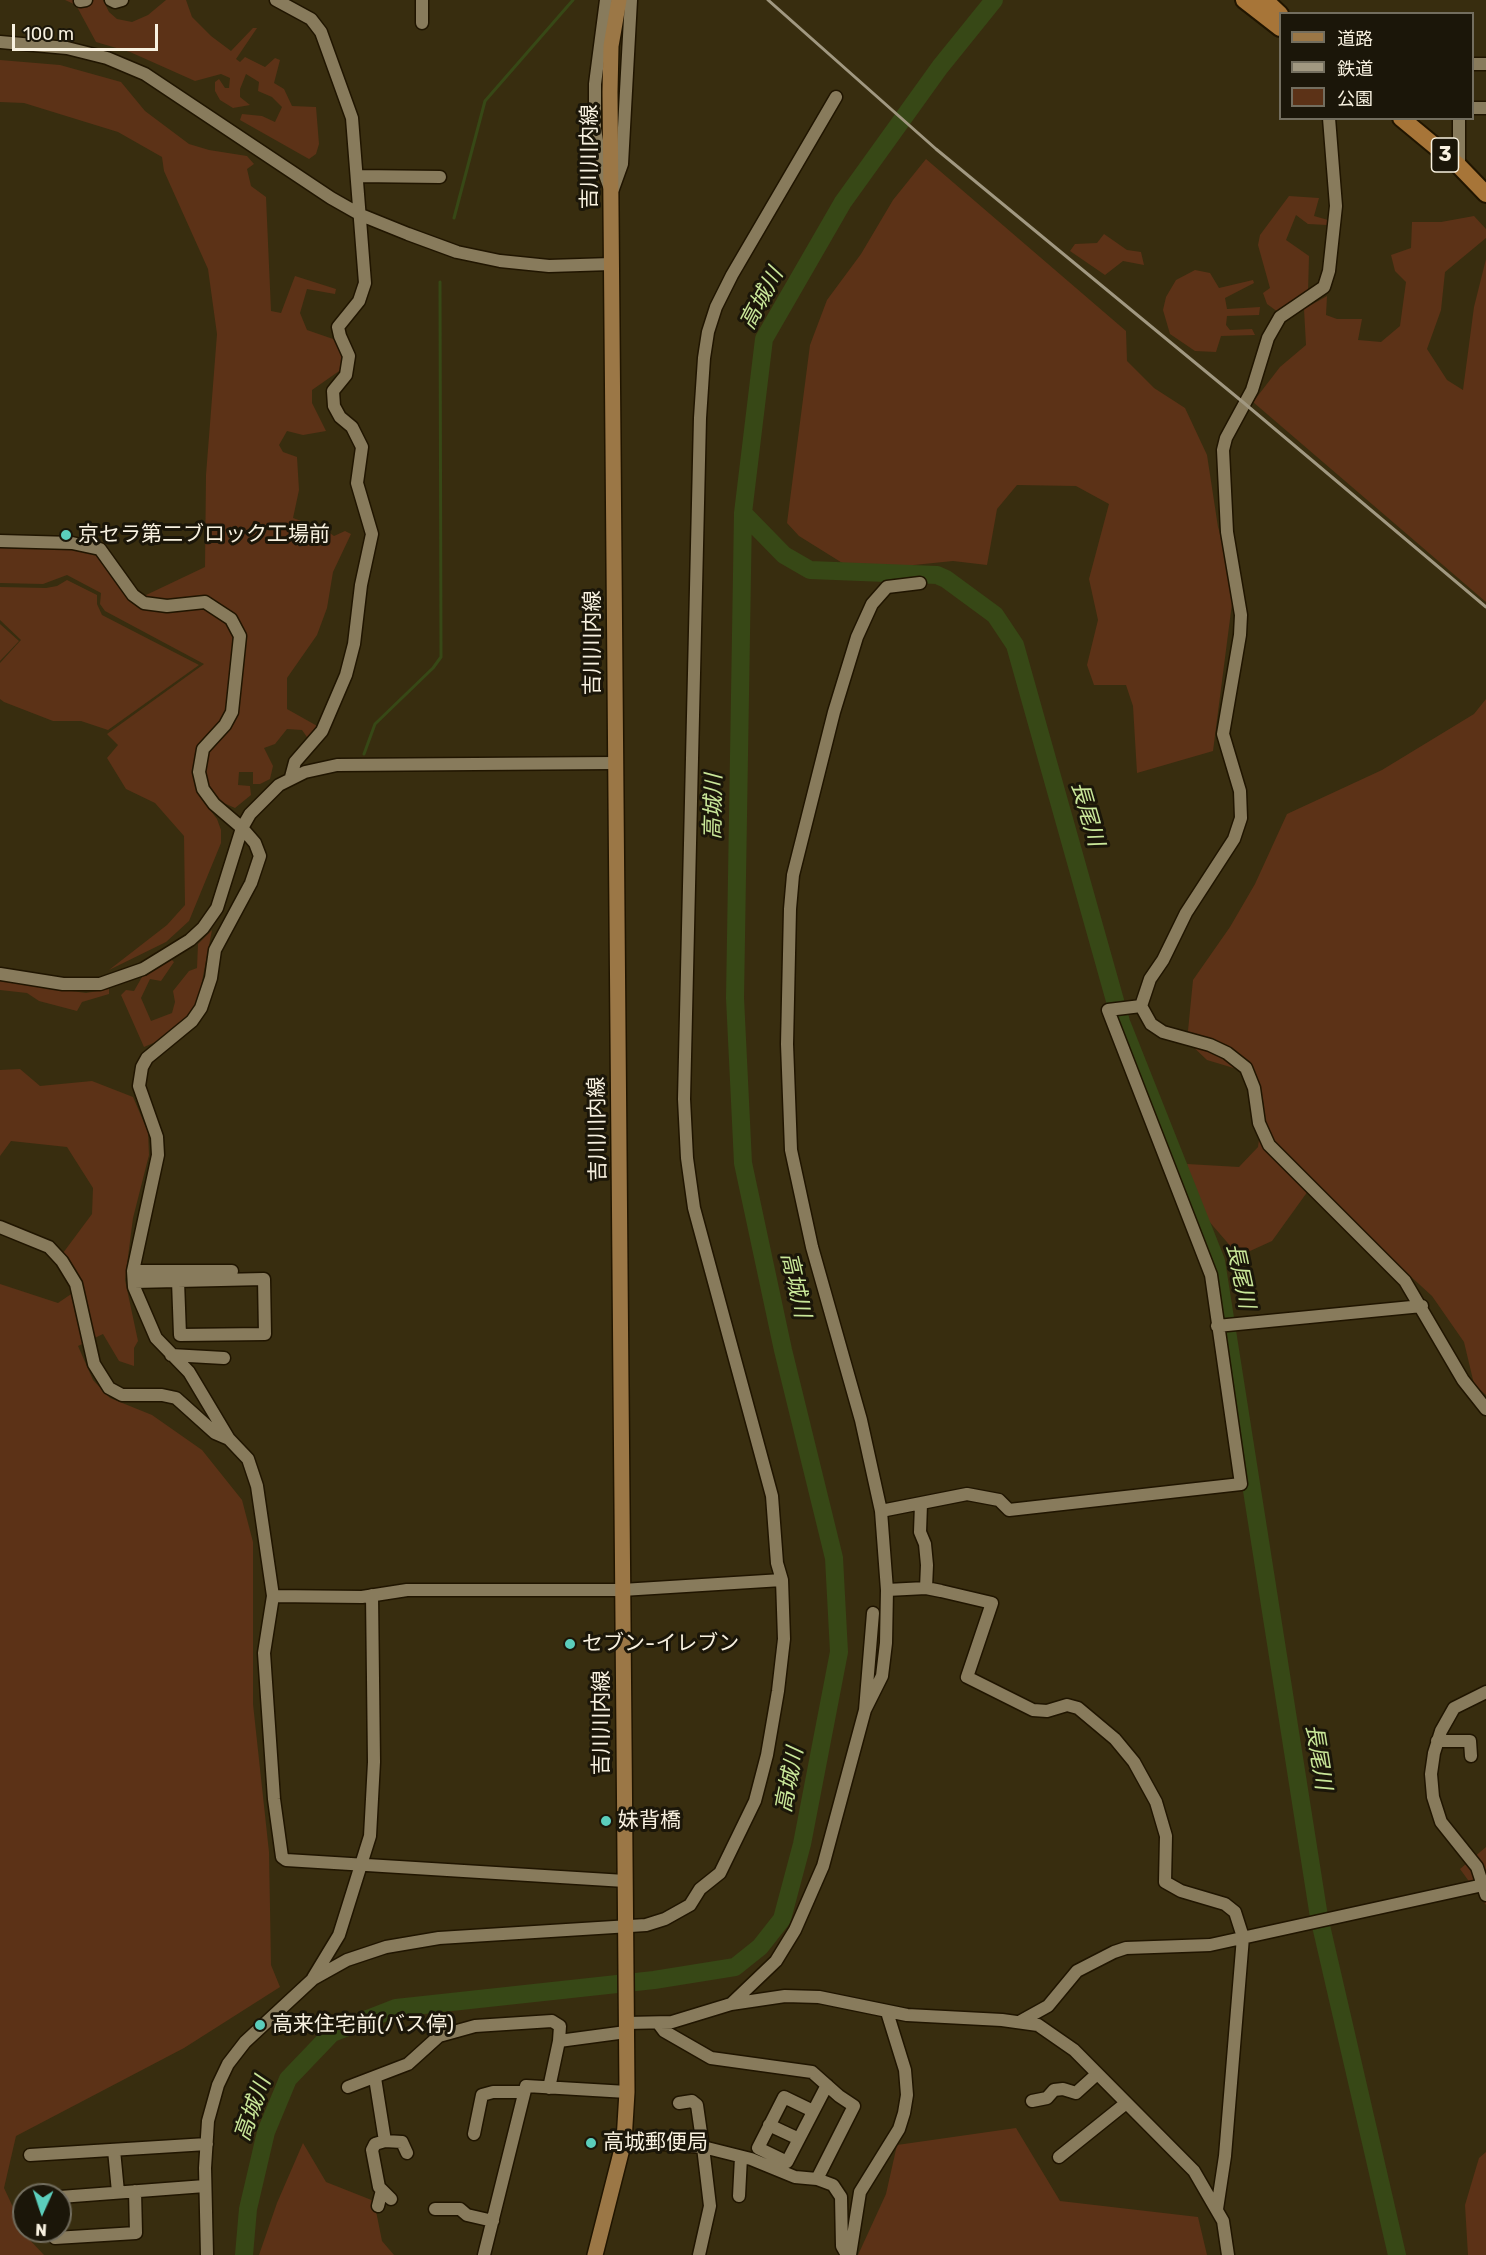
<!DOCTYPE html>
<meta charset="utf-8">
<style>
body{margin:0}
#map{position:relative;width:1486px;height:2255px;overflow:hidden;background:#382d0f;font-family:Rubik,"Noto Sans JP",sans-serif}
canvas{display:block}
.legend{position:absolute;left:1279px;top:12px;width:195px;height:108px;box-sizing:border-box;background:#1b1609;border:2px solid #736e5f;margin:0;padding:8px 10px;list-style:none;font-size:18px;color:#f8f1e0}
.legend li{display:flex;align-items:center;gap:12px;height:30px}
.legend b{width:30px;border:2px solid #736e5f}
.north{position:absolute;left:12px;top:2183px;width:60px;height:60px;box-sizing:border-box;background:#1b1609;border:2px solid #736e5f;border-radius:50%;rotate:183deg;font-size:16px;font-weight:700;line-height:24px;text-align:center;color:#f8f1e0}
.north::after{content:'';display:block;margin:auto;width:21px;height:27px;background:#5bcebc;clip-path:polygon(50% 0,100% 100%,50% 72%,0 100%)}
.scale{position:absolute;left:12px;top:24px;width:146px;height:27px;box-sizing:border-box;border:3px solid #f8f1e0;border-top:0;padding-left:8px;font-size:18px;line-height:21px;white-space:nowrap;color:#f8f1e0;-webkit-text-stroke:4px #1b1609;paint-order:stroke}
</style>
<div id="map">
<canvas width="1486" height="2255"></canvas>
<ul class="legend">
<li><b style="height:8px;background:#9b7746"></b>道路</li>
<li><b style="height:8px;background:#a19881"></b>鉄道</li>
<li><b style="height:16px;background:#5c3217"></b>公園</li>
</ul>
<div class="north">N</div>
<div class="scale">100 m</div>
</div>
<script>
const c = document.querySelector('canvas').getContext('2d');
c.lineJoin = 'round';
function fillPath(path, color) { c.fillStyle = color; c.fill(path, 'evenodd'); }
const poly = rows => new Path2D(rows.map(r => 'M' + r).join(''));
function stroke(path, color, width, dash) { c.strokeStyle = color; c.lineWidth = width; c.lineCap = dash ? 'butt' : 'round'; c.setLineDash(dash || []); c.stroke(path); }
function drawText(font, color, halo, rows, align = 'center') {
  c.font = font + ' Rubik,"Noto Sans JP",sans-serif'; c.lineWidth = 6; c.setLineDash([]); c.textBaseline = 'middle'; c.strokeStyle = halo; c.fillStyle = color; for (const [text, x, y, turn = 0] of rows) {
    c.save(); c.translate(x, y); c.rotate((+turn || 0) * Math.PI / 180); c.textAlign = isNaN(turn) ? turn : align; if (halo) c.strokeText(text, 0, 0); c.fillText(text, 0, 0); c.restore();
  }
}
const green = poly([
 [65,0,103,0,109,12,117,19,132,22,148,15,166,0,186,0,192,17,211,36,231,51,253,28,257,28,236,59,240,62,245,57,265,67,275,58,280,60,274,83,284,89,292,106,316,107,319,144,316,154,309,159,240,120,242,114,262,116,275,122,282,107,272,97,258,91,259,82,246,74,240,89,240,97,250,105,233,108,220,100,215,91,215,82,219,79,225,88,229,88,230,78,221,74,195,81,130,52,96,42,76,5],
 [0,60,60,65,121,82,145,111,189,144,209,150,247,156,254,164,247,169,251,186,266,197,271,311,281,313,295,276,336,289,335,294,307,289,300,313,307,330,336,340,345,356,342,369,312,390,312,403,326,431,303,435,287,431,279,445,283,452,297,457,299,490,293,518,318,527,326,521,327,531,334,536,345,531,351,534,333,572,327,608,317,635,287,678,287,709,319,727,309,740,302,730,287,729,275,744,264,748,273,766,270,779,260,784,253,784,253,772,239,772,238,785,250,786,251,795,235,808,219,801,204,802,217,819,221,830,221,843,189,921,166,942,109,970,167,925,185,905,184,836,155,803,126,789,107,758,118,745,107,734,204,664,105,611,100,604,101,593,67,575,43,584,0,583,0,548,67,549,93,553,107,565,128,599,144,596,205,567,206,475,217,334,208,269,164,171,162,157,118,132,24,103,0,102],
 [926,159,1126,331,1127,361,1154,388,1185,408,1207,455,1218,527,1235,580,1213,751,1137,773,1133,706,1126,685,1094,685,1087,665,1098,620,1089,579,1109,504,1076,486,1017,485,997,509,987,565,953,561,894,567,844,564,799,536,787,523,810,345,827,300,861,254,893,200],
 [1289,196,1319,198,1314,216,1328,220,1327,225,1308,224,1296,215,1286,240,1309,256,1308,293,1278,312,1267,304,1263,293,1270,288,1258,245,1260,235],
 [1474,216,1486,229,1486,238,1445,272,1441,310,1427,349,1447,380,1463,390,1474,307,1486,259,1486,602,1253,402,1280,367,1306,345,1304,309,1327,296,1326,315,1337,319,1362,319,1358,340,1381,342,1400,326,1406,282,1395,271,1391,255,1411,248,1412,222,1441,222],
 [1104,234,1127,250,1141,252,1144,265,1123,261,1105,275,1070,251,1075,244,1097,243],
 [1195,270,1210,273,1219,288,1253,280,1254,283,1225,298,1227,309,1260,307,1259,315,1227,316,1226,325,1230,330,1252,329,1255,335,1221,336,1216,352,1195,351,1170,334,1163,310,1166,297,1176,280],
 [67,580,97,595,97,604,102,615,199,665,108,730,81,721,53,721,4,702,0,699,0,663,21,640,0,620,0,587,46,588,57,586],
 [0,624,19,641,0,661],
 [1486,699,1486,1395,1474,1384,1464,1342,1432,1296,1362,1232,1308,1191,1272,1241,1239,1256,1201,1212,1187,1164,1239,1167,1258,1147,1264,1104,1247,1072,1207,1060,1187,1041,1193,980,1230,927,1255,884,1287,814,1382,770,1474,714],
 [212,930,198,1002,188,1018,163,1039,144,1047,121,995,126,990,134,991,142,977,171,959,174,962,161,981,150,979,141,998,151,1021,172,1013,175,1002,173,991,189,971,197,968,198,944],
 [0,981,86,993,109,989,109,994,82,1002,77,1011,39,1001,27,993,0,990],
 [20,1069,40,1086,92,1081,133,1097,148,1132,149,1155,133,1218,125,1280,138,1341,134,1348,134,1366,119,1361,103,1334,78,1346,93,1380,110,1398,152,1415,202,1450,242,1500,253,1542,253,1704,269,1852,271,1965,280,1987,184,2048,16,2136,4,2188,27,2237,44,2255,0,2255,0,1284,58,1303,80,1288,63,1253,92,1214,93,1188,67,1147,11,1141,0,1156,0,1070],
 [1486,1847,1486,1905,1460,1869],
 [1016,2128,1060,2201,1198,2217,1207,2255,858,2255,886,2194,897,2145],
 [303,2143,326,2182,374,2201,382,2241,394,2255,259,2255,277,2203],
 [1486,2152,1486,2255,1468,2255,1465,2205,1479,2158]
]);
const stream = poly([
 [454,218,485,101,573,0],
 [364,754,375,724,433,668,441,657,440,282]
]);
const river = poly([
 [743,513,784,555,810,570,937,575,946,579,995,615,1015,645,1121,1022,1216,1261,1319,1917,1397,2255],
 [244,2255,248,2209,266,2132,288,2079,332,2033,396,2008,654,1980,735,1967,760,1947,782,1919,802,1844,839,1652,834,1558,783,1350,743,1163,735,998,743,513,764,339,843,202,940,67,994,0]
]);
const minor = poly([
 [111,0,115,2,122,0],
 [276,0,311,19,321,32,352,118,365,283,359,301,338,327,340,336,349,356,346,375,333,391,334,406,340,417,352,427,362,447,357,483,372,534,361,585,354,644,346,675,322,731,295,762,291,777],
 [606,0,595,84,595,129,601,164,609,186],
 [80,1,86,0],
 [422,23,422,0],
 [0,42,67,48,107,58,145,74,331,198,361,215,408,234,457,252,500,261,549,266,611,264],
 [1472,64,1486,64],
 [1472,108,1486,108],
 [1329,118,1336,206,1329,271,1324,287,1280,317,1268,338,1252,390,1226,438,1223,450,1227,532,1241,615,1240,635,1223,734,1240,791,1241,818,1234,839,1186,913,1163,960,1150,979,1141,1006,1151,1024,1163,1032,1210,1045,1227,1053,1246,1068,1254,1088,1259,1123,1269,1145,1405,1281,1463,1380,1486,1409],
 [1459,166,1459,118],
 [358,176,440,177],
 [613,189,622,164,631,0],
 [0,541,72,543,100,549,133,595,144,603,167,606,205,602,231,619,240,636,232,712,225,725,203,749,199,772,203,789,214,804,242,828,255,843,260,856,251,883,215,950,211,978,201,1008,192,1021,147,1058,142,1067,139,1086,157,1137,158,1155,133,1271,134,1287,156,1338,189,1372,229,1439,248,1459,257,1486,273,1596,264,1653,274,1799,282,1857,286,1860,625,1881],
 [0,974,63,984,100,984,143,969,190,940,203,928,217,908,242,828,250,814,279,785,305,772,337,765,614,763],
 [0,1227,49,1247,62,1261,76,1284,94,1364,109,1388,122,1395,162,1395,176,1398,215,1433,229,1439],
 [133,1271,232,1271],
 [134,1282,264,1279,265,1334,180,1335,178,1281],
 [1217,1326,1422,1306],
 [171,1355,224,1358],
 [921,1504,920,1532,925,1544,927,1565,926,1588],
 [881,1511,861,1420,812,1247,791,1150,787,1044,790,909,793,875,834,712,857,637,872,604,887,587,920,583],
 [887,1590,881,1511,967,1494,999,1500,1009,1510,1241,1484,1211,1275,1108,1010,1141,1006],
 [273,1596,362,1597,407,1590,622,1590,782,1580],
 [1486,1692,1454,1708,1441,1731,1434,1753,1431,1774,1433,1797,1441,1822,1477,1867,1486,1895],
 [865,1710,882,1676,886,1643,887,1590,926,1588,941,1591,992,1603,967,1677,1033,1710,1047,1711,1067,1705,1078,1708,1115,1739,1134,1762,1156,1802,1166,1836,1165,1882,1181,1891,1225,1904,1235,1912,1243,1937,1225,2156,1217,2209],
 [1437,1741,1470,1741,1471,1756],
 [313,1978,339,1935,370,1836,374,1762,372,1595],
 [731,2004,776,1961,795,1930,823,1866,865,1710,873,1613],
 [1021,2021,1048,2006,1077,1971,1114,1952,1126,1948,1210,1945,1483,1885],
 [626,2023,672,2022,731,2004,785,1996,819,1997,907,2015,1002,2020,1038,2025,1074,2050,1194,2171,1223,2221,1228,2255],
 [658,2023,664,2031,711,2058,812,2072,839,2096,854,2106,817,2179],
 [375,2078,385,2141,402,2142,407,2153],
 [348,2087,408,2064,439,2036,475,2026,552,2021,560,2026,559,2041,626,2032],
 [549,2088,559,2041],
 [1032,2101,1047,2098,1054,2090,1063,2089,1076,2093,1097,2074],
 [679,2103,692,2101,697,2105,703,2147,710,2206,699,2255],
 [813,2111,784,2097,758,2148,787,2162,827,2085],
 [769,2125,799,2139],
 [474,2134,482,2095,493,2092,524,2092],
 [385,2141,375,2144,372,2150,379,2187,391,2199],
 [624,2141,703,2147,751,2159,795,2177,817,2179,833,2185,841,2197,842,2246,847,2255],
 [114,2150,118,2192],
 [30,2155,207,2144],
 [1059,2157,1125,2104],
 [739,2196,741,2157],
 [60,2197,205,2186],
 [378,2206,382,2190],
 [435,2209,460,2209,467,2215,493,2221],
 [55,2238,136,2233,135,2191],
 [207,2255,205,2168,208,2121,218,2085,228,2064,245,2042,313,1979,347,1960,386,1947,439,1938,646,1925,665,1919,690,1905,700,1889,720,1873,755,1801,767,1755,778,1691,784,1639,782,1580,777,1563,772,1496,694,1208,687,1158,684,1099,700,418,704,358,708,332,716,307,732,275,836,97],
 [484,2255,526,2086,627,2092],
 [850,2255,860,2192,899,2129,904,2113,907,2095,905,2070,887,2012]
]);
const major = poly([
 [595,2255,624,2141,627,2092,610,92,611,46,619,0]
]);
const highway = poly([
 [1244,0,1280,28],
 [1265,0,1280,14],
 [1401,118,1459,166,1486,194]
]);
const rail = poly([
 [768,0,936,149,1244,403,1486,607]
]);
const markers = [
 [66,535,6,"#5bcebc"],
 [570,1644,6,"#5bcebc"],
 [606,1821,6,"#5bcebc"],
 [260,2025,6,"#5bcebc"],
 [591,2143,6,"#5bcebc"]
];
const shields = [
 [1445,155,27]
];
const shieldNames = [
 ["3",1445,155]
];
const streetNames = [
 ["吉川川内線",590,157,-90],
 ["吉川川内線",593,643,-90],
 ["吉川川内線",598,1129,-91],
 ["吉川川内線",602,1723,-90]
];
const poiNames = [
 ["京セラ第二ブロック工場前",78,535],
 ["セブン-イレブン",582,1644],
 ["妹背橋",618,1821],
 ["高来住宅前(バス停)",272,2025],
 ["高城郵便局",603,2143]
];
const waterNames = [
 ["高城川",762,299,-62],
 ["高城川",714,807,-89],
 ["長尾川",1087,814,74],
 ["長尾川",1240,1276,78],
 ["高城川",795,1285,77],
 ["長尾川",1318,1757,81],
 ["高城川",790,1780,-79],
 ["高城川",253,2109,-70]
];
fillPath(green, '#5c3217');
stroke(stream, '#374816', 3);
stroke(river, '#374816', 18);
stroke(minor, '#201500', 15);
stroke(major, '#201500', 18);
stroke(highway, '#201500', 20);
stroke(minor, '#887b5c', 12);
stroke(major, '#9b7746', 15);
stroke(highway, '#a77538', 16);
stroke(rail, '#a19881', 3);
for (const [x, y, r, color] of markers) { const dot = new Path2D(); dot.arc(x, y, r, 0, 2 * Math.PI); c.fillStyle = color; c.fill(dot); stroke(dot, '#1b1609', 2); }
for (const [x, y, w] of shields) { const box = new Path2D(); box.roundRect(x - w / 2, y - 17, w, 34, 4.5); c.fillStyle = '#1b1609'; c.fill(box); stroke(box, '#f8f1e0', 1.5); }
drawText('bold 20px', '#f8f1e0', null, shieldNames);
drawText('21px', '#f8f1e0', '#1b1609', streetNames);
drawText('21px', '#f8f1e0', '#1b1609', poiNames, 'left');
drawText('italic 22px', '#c9e799', '#1b1609', waterNames);
</script>
